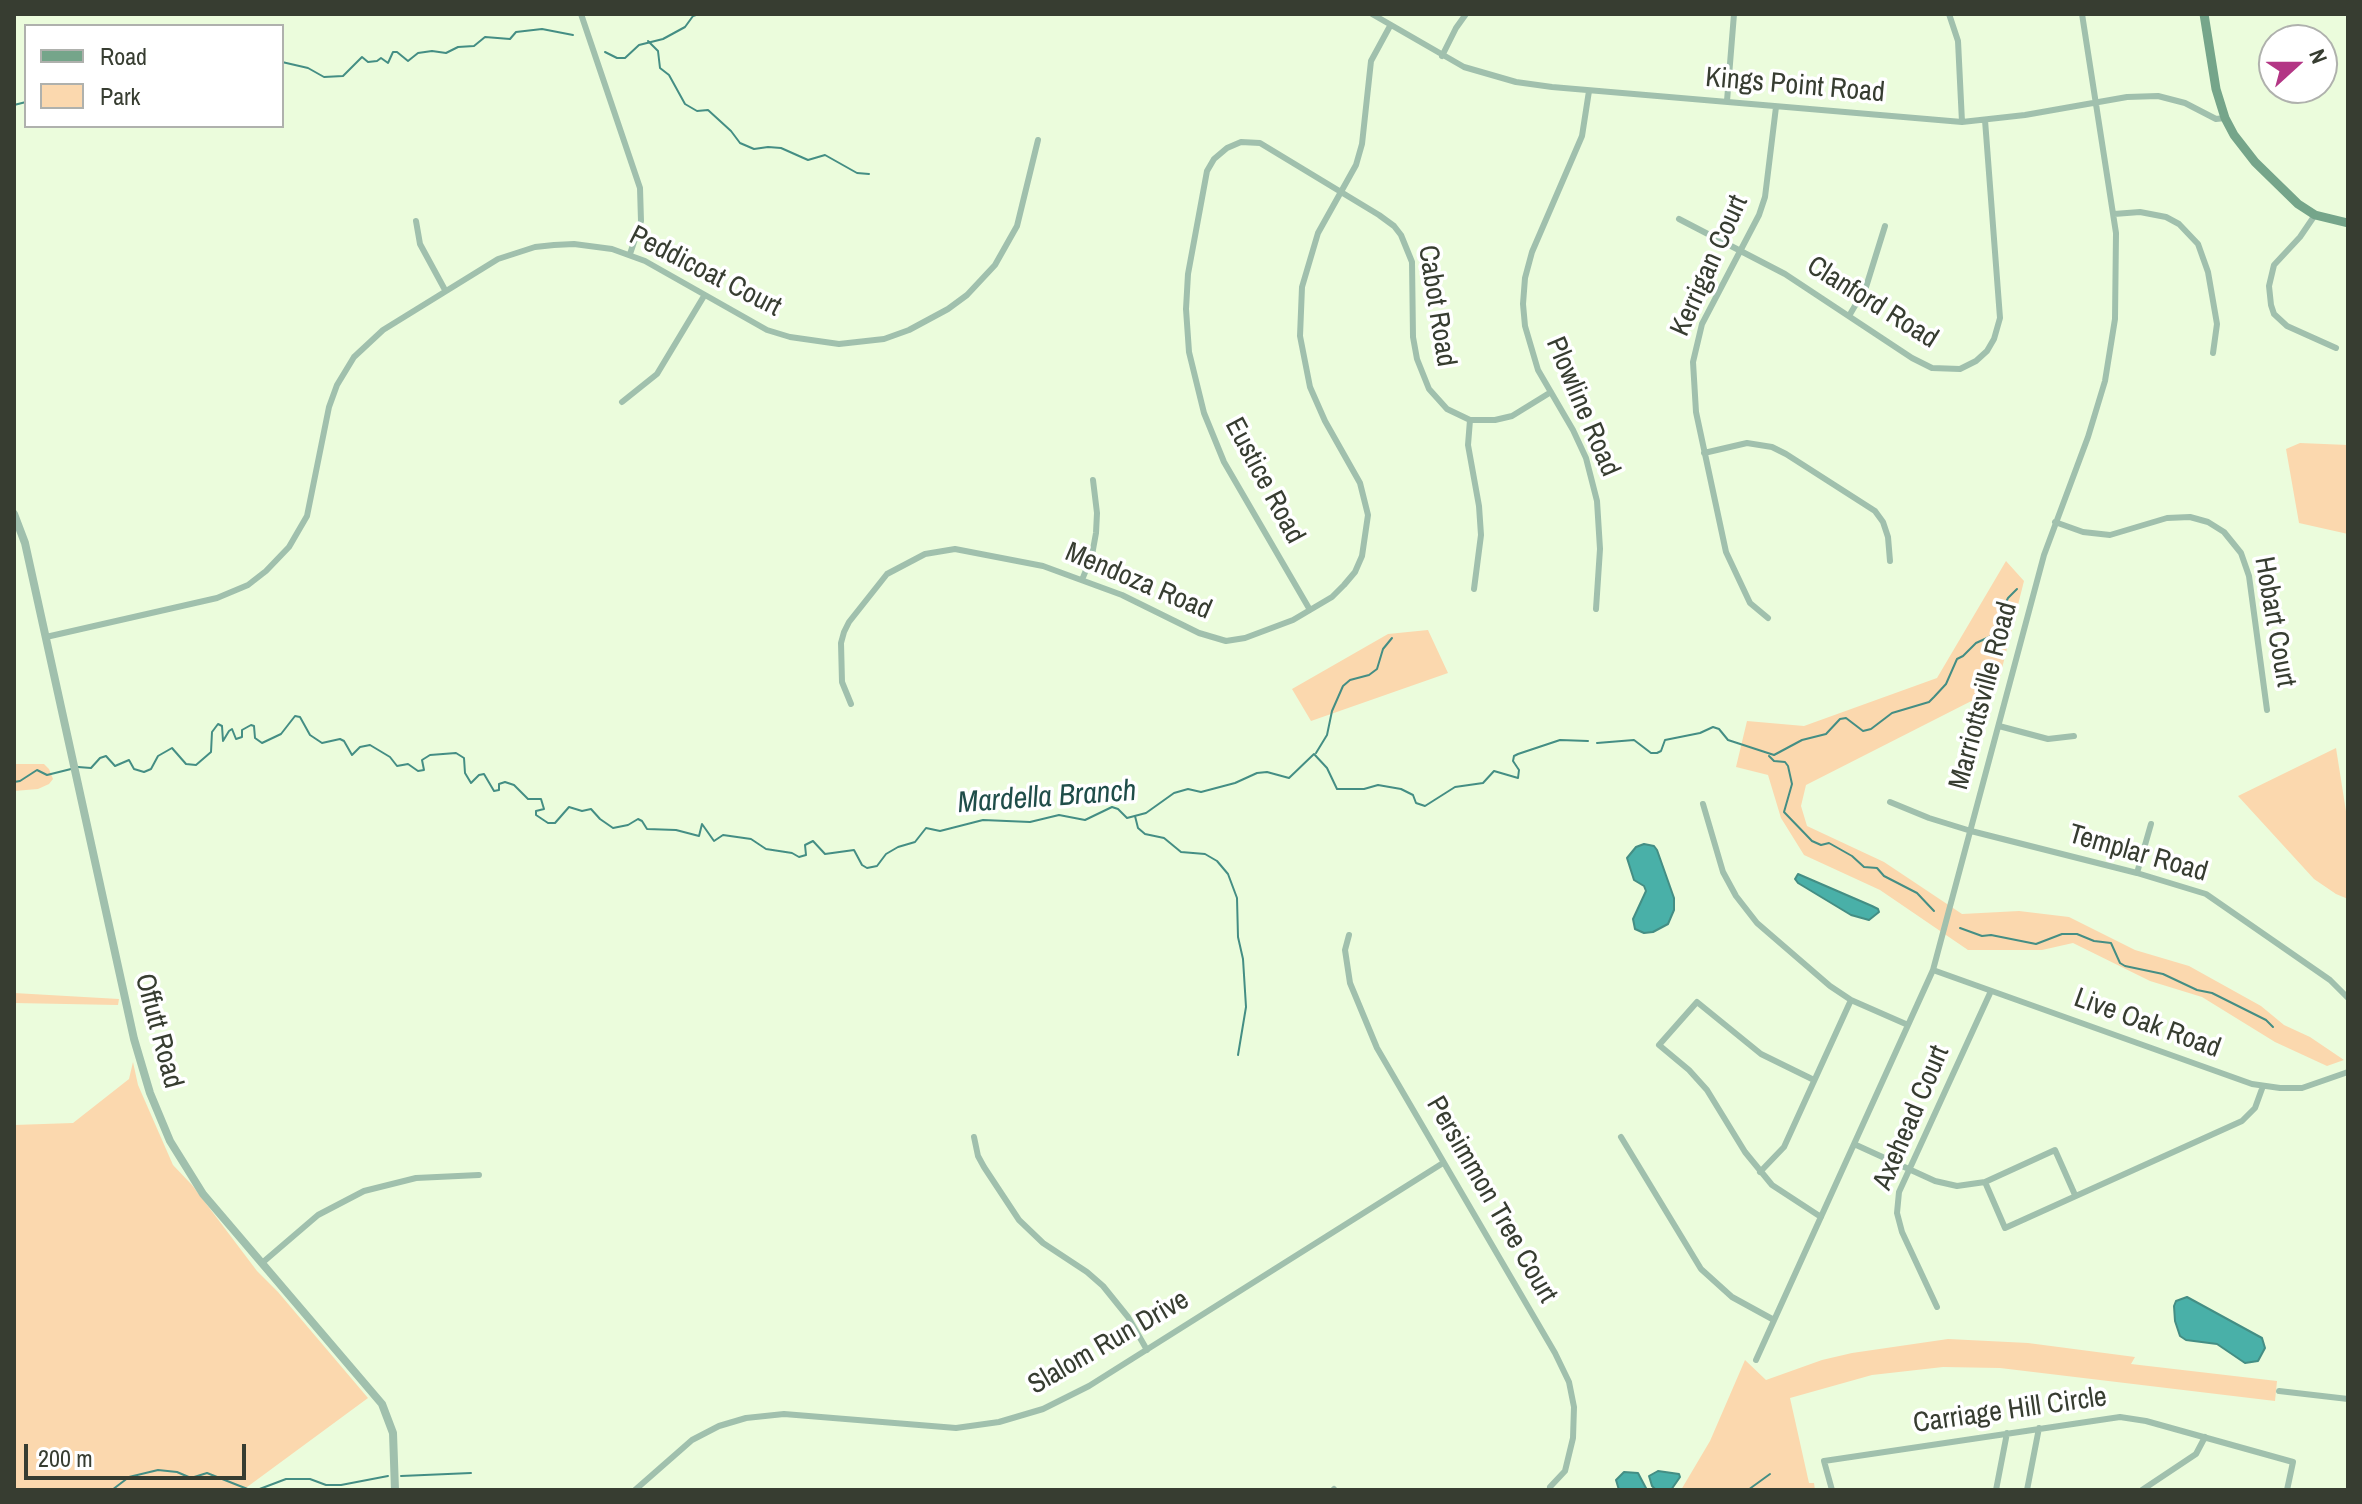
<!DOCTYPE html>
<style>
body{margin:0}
#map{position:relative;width:2362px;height:1504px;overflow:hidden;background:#ebfcdc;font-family:"Archivo Narrow",sans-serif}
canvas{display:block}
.frame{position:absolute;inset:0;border:16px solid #373d31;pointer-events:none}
.legend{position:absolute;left:24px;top:24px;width:260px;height:104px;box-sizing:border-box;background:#fff;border:2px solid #afb1ad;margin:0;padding:10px 14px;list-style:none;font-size:24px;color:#373d31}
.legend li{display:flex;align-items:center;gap:16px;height:40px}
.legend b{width:40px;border:2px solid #afb1ad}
.north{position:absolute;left:2258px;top:24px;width:80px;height:80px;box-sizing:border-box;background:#fff;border:2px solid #afb1ad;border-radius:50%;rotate:69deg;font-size:22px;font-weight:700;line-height:32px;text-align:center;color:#373d31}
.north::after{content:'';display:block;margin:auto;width:28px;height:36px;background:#b33685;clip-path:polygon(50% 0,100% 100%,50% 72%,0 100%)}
.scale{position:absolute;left:24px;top:1444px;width:222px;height:36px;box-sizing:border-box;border:4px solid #373d31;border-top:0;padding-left:10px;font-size:24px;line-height:28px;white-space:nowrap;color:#373d31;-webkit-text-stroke:6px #fff;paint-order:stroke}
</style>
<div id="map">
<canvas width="2362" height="1504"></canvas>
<div class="frame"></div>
<ul class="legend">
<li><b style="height:10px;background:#75a58a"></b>Road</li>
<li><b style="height:22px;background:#fbd8ae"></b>Park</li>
</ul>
<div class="north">N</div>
<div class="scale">200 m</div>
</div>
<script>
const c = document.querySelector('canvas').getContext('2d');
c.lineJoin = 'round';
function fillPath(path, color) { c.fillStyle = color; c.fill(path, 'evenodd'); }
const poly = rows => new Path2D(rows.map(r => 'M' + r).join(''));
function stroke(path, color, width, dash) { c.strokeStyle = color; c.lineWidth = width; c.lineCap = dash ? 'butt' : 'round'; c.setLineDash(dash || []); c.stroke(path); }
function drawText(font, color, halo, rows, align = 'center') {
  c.font = font + ' "Archivo Narrow",sans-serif'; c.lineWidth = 7; c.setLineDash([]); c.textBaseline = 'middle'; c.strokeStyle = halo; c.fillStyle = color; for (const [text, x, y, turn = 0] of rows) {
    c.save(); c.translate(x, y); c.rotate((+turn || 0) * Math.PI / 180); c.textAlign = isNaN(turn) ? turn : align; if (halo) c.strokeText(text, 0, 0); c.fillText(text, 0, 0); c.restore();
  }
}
const green = poly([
 [2300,443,2348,445,2348,534,2299,523,2286,449],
 [2006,561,2024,581,1997,688,1806,785,1801,806,1807,826,1884,862,1962,914,2019,911,2069,917,2135,950,2189,966,2261,1006,2284,1025,2310,1037,2344,1060,2327,1066,2275,1042,2202,997,2150,981,2073,943,2042,950,1968,950,1880,890,1804,855,1781,818,1768,775,1736,767,1747,721,1804,726,1937,678],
 [1428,630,1448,673,1311,721,1292,689,1388,634],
 [2336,748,2348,824,2348,899,2336,894,2314,879,2238,796],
 [14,764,44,764,49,769,53,779,49,784,38,789,14,791],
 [14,993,119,999,118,1005,14,1003],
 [133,1062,138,1085,173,1165,192,1185,257,1271,278,1292,368,1398,243,1490,14,1490,14,1125,73,1123,129,1079],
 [1948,1339,2028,1343,2135,1357,2131,1364,2277,1381,2275,1401,2000,1368,1943,1367,1872,1375,1790,1398,1809,1483,1814,1483,1815,1490,1681,1490,1710,1441,1745,1360,1766,1380,1822,1360,1852,1353]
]);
const water = poly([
 [1644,844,1654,846,1657,850,1674,898,1674,910,1668,924,1653,932,1644,933,1635,929,1633,919,1646,891,1644,886,1634,880,1627,858,1636,847,1644,844],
 [1798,874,1872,906,1878,909,1879,912,1869,920,1851,915,1798,883,1795,879,1798,874],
 [2187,1297,2262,1338,2265,1348,2258,1361,2245,1363,2217,1344,2186,1340,2180,1336,2175,1321,2174,1306,2176,1301,2187,1297],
 [1658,1471,1679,1474,1680,1477,1671,1490,1656,1490,1652,1486,1649,1476,1658,1471],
 [1624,1472,1638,1473,1647,1490,1619,1490,1616,1480,1624,1472]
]);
const stream = poly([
 [648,41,658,51,660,68,669,75,685,104,697,111,708,110,731,131,740,143,754,149,768,147,781,148,808,160,825,155,857,173,869,174],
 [605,52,617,58,625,58,639,45,663,39,685,27,693,16,699,14],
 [282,62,308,68,324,77,343,76,362,57,368,62,377,61,381,58,388,63,393,52,397,52,408,61,418,53,432,51,446,53,458,47,474,46,485,37,510,39,516,32,542,29,573,35],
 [14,105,26,102],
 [1597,743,1634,740,1651,753,1657,753,1661,751,1665,740,1700,733,1713,727,1719,729,1728,740,1774,755,1802,740,1826,734,1840,719,1846,718,1863,731,1871,729,1892,713,1929,702,1934,697,1946,684,1957,659,1963,656,1976,643,1998,633,2001,613,2008,598,2017,589],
 [1316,753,1327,735,1332,711,1343,686,1350,680,1369,675,1377,669,1383,649,1392,638],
 [1769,756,1774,761,1785,762,1788,766,1792,784,1784,812,1812,841,1821,845,1829,843,1852,856,1864,867,1877,868,1884,876,1917,893,1934,911],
 [78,767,91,768,100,758,106,756,115,766,129,760,134,769,144,772,151,769,158,756,172,748,186,764,196,765,211,752,212,732,218,724,222,726,223,741,229,731,232,729,236,739,242,737,242,730,251,725,254,726,255,738,262,743,281,734,295,716,300,717,310,735,322,743,340,739,344,741,352,755,360,747,370,745,390,757,397,766,408,764,418,771,424,770,422,760,430,755,456,753,464,758,465,773,471,783,479,775,484,774,494,791,499,790,499,784,505,782,514,785,528,799,541,799,544,809,536,811,536,815,548,823,555,823,569,807,582,811,591,809,600,819,613,828,628,825,638,819,642,821,647,829,676,830,699,836,702,824,714,841,723,835,751,839,766,849,792,853,799,857,806,855,805,845,813,841,825,854,854,850,862,865,867,868,877,866,886,854,898,847,915,842,926,828,940,831,983,820,1030,822,1059,815,1085,820,1112,807,1118,809,1127,818,1146,813,1174,793,1188,789,1201,792,1235,783,1257,773,1267,772,1289,778,1314,754,1327,768,1337,789,1364,789,1378,785,1401,789,1413,795,1416,803,1425,806,1455,787,1483,783,1494,771,1518,778,1519,770,1513,761,1514,756,1518,754,1560,740,1588,741],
 [14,782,20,781,37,770,47,775,71,769],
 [1135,816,1138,828,1145,834,1164,838,1181,852,1205,854,1217,861,1228,874,1237,898,1238,937,1243,959,1246,1007,1238,1055],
 [1960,928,1982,936,1991,935,2036,944,2062,934,2077,934,2094,941,2111,943,2120,963,2125,966,2163,974,2197,990,2212,993,2266,1020,2273,1027],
 [401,1476,471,1473],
 [47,1490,55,1490],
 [112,1490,129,1477,158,1470,177,1472,191,1478,207,1473,250,1490],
 [257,1490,286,1479,310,1479,326,1485,341,1485,388,1476],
 [1748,1490,1770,1474]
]);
const minor = poly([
 [581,14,640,188,641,221,630,254],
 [1372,14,1464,67,1516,82,1552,87,1962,122,2025,115,2127,97,2158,96,2185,103,2216,119,2225,118],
 [1949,14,1958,41,1962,122],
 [1442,56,1456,28,1466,14],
 [1589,91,1582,136,1532,252,1525,278,1523,304,1525,326,1538,370,1573,430,1586,458,1597,501,1600,549,1596,609],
 [1727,101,1734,14],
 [2114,214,2140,212,2166,217,2179,224,2198,244,2208,272,2217,324,2213,353],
 [2315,215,2300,237,2274,265,2269,286,2271,305,2274,314,2287,326,2336,348],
 [1679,219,1785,274,1912,358,1932,368,1960,369,1976,361,1987,351,1994,339,2000,318,1985,120],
 [416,221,420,244,445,290],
 [1849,316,1866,287,1885,226],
 [622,402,657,374,704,296],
 [1470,420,1468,445,1479,506,1481,535,1474,589],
 [1704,453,1747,443,1772,447,1786,454,1875,511,1883,522,1888,537,1890,561],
 [2055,522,2083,532,2110,535,2167,518,2190,517,2208,522,2224,532,2241,553,2249,576,2267,710],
 [1082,580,1092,555,1096,533,1097,513,1093,480],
 [1310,610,1224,462,1204,413,1189,352,1186,309,1188,274,1207,171,1214,159,1227,148,1241,142,1260,143,1379,215,1394,226,1401,235,1412,262,1413,337,1417,359,1429,389,1447,409,1470,420,1495,420,1512,416,1551,392],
 [1768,618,1750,603,1726,552,1696,412,1693,362,1702,324,1759,215,1765,197,1776,107],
 [46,637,217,598,248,585,266,571,289,547,307,516,329,407,337,385,354,357,383,330,498,259,535,247,554,245,574,244,612,249,645,261,767,330,790,337,839,344,884,339,909,330,948,309,967,295,995,265,1017,226,1038,140],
 [851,704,842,682,841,643,844,632,849,622,887,574,925,554,955,549,1043,566,1122,595,1199,633,1226,641,1245,638,1293,620,1332,597,1344,585,1355,572,1362,556,1368,515,1360,483,1325,421,1310,387,1300,336,1302,287,1318,233,1356,165,1362,144,1371,61,1390,26],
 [1999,726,2048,739,2074,736],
 [1890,802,1929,818,1971,831,2137,873,2206,894,2330,980,2348,998],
 [1703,804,1723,872,1736,896,1757,923,1830,986,1851,1000,1908,1025],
 [2137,873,2151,824],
 [1349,935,1345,950,1350,983,1377,1048,1555,1353,1569,1382,1574,1407,1573,1438,1565,1471,1550,1487],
 [1933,970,2252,1084,2280,1088,2302,1088,2348,1072],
 [1814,1080,1761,1054,1697,1002,1659,1045,1689,1070,1707,1090,1745,1152,1772,1185,1821,1217],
 [974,1137,978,1156,984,1167,1019,1220,1043,1243,1087,1272,1103,1286,1128,1317,1147,1350],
 [1621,1137,1701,1269,1732,1297,1774,1320],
 [1854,1144,1935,1181,1957,1186,1985,1182,2055,1150,2075,1195],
 [1760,1172,1784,1147,1851,1000],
 [1985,1182,2005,1228,2242,1121,2255,1108,2263,1086],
 [262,1263,318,1215,364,1191,416,1178,479,1175],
 [1937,1307,1902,1232,1897,1213,1899,1192,1991,991],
 [1756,1360,1933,970,2044,555,2088,437,2105,381,2115,319,2116,233,2082,14],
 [2279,1391,2348,1399],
 [635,1490,692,1440,719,1426,746,1418,784,1414,956,1428,999,1422,1043,1409,1089,1386,1443,1163],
 [1333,1490,1334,1489],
 [1832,1490,1824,1461,2120,1417,2146,1421,2293,1462,2287,1490],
 [1996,1490,2007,1433],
 [2027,1490,2039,1428],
 [2142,1490,2196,1454,2205,1437]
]);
const tertiary = poly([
 [14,514,25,543,134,1039,150,1093,170,1141,203,1194,382,1404,393,1433,395,1490]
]);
const secondary = poly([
 [2204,14,2216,89,2225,118,2234,135,2255,162,2298,204,2315,215,2348,223]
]);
const streetNames = [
 ["Kings Point Road",1795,86,5],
 ["Kerrigan Court",1710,266,-66],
 ["Peddicoat Court",705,272,27],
 ["Clanford Road",1872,303,32],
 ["Cabot Road",1436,306,81],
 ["Plowline Road",1582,407,67],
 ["Eustice Road",1264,481,62],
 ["Mendoza Road",1138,582,23],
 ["Hobart Court",2274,622,80],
 ["Marriottsville Road",1984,696,-75],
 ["Templar Road",2138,854,16],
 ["Live Oak Road",2147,1024,20],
 ["Offutt Road",158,1031,75],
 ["Axehead Court",1912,1118,-67],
 ["Persimmon Tree Court",1491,1200,60],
 ["Slalom Run Drive",1109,1343,-30],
 ["Carriage Hill Circle",2010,1411,-8]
];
const waterNames = [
 ["Mardella Branch",1047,798,-4]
];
fillPath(green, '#fbd8ae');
fillPath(water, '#49b0a8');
stroke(water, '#448e84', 2);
stroke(stream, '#448e84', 2);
stroke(minor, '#a0c0ad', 6);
stroke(tertiary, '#a0c0ad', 8);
stroke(secondary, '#75a58a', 9);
drawText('28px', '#373d31', '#fff', streetNames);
drawText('italic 30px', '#1f4d49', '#fff', waterNames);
</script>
